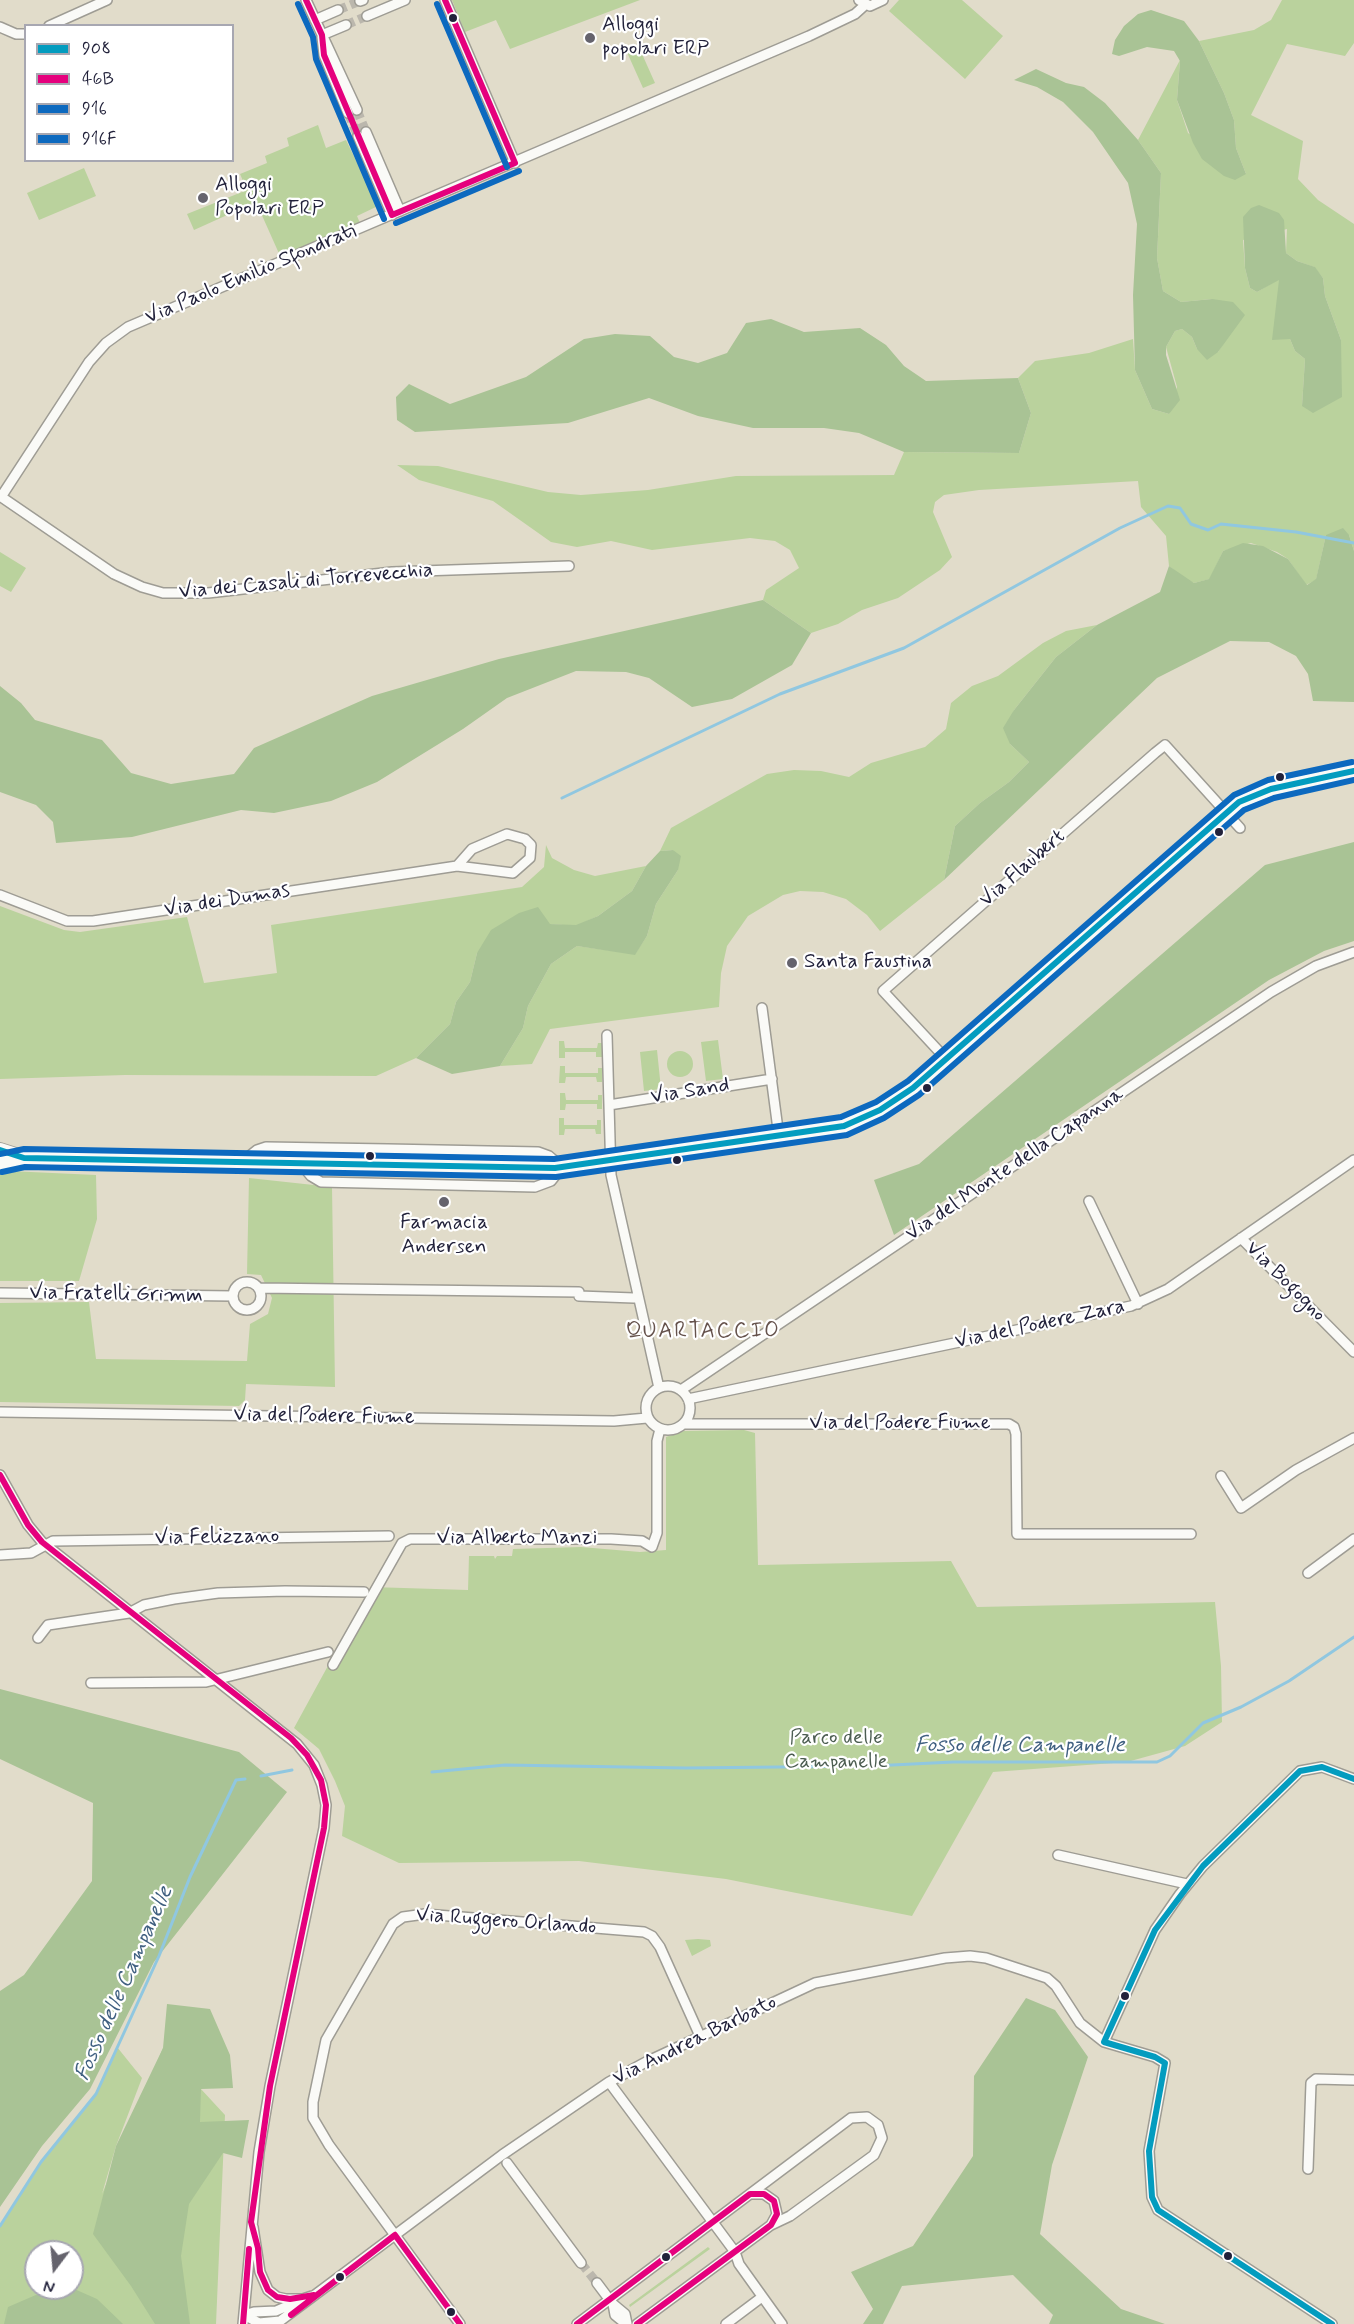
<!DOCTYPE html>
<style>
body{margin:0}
#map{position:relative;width:1354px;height:2324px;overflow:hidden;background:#e1dcca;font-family:Mynerve,sans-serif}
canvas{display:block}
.legend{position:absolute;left:24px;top:24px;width:210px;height:138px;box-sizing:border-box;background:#fff;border:2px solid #a7a7b1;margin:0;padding:8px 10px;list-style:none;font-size:18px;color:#22223b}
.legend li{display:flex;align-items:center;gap:12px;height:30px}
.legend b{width:30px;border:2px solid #a7a7b1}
.north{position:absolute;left:24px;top:2240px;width:60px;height:60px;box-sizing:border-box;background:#fff;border:2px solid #a7a7b1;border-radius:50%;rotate:196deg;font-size:16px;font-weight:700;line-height:24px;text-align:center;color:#22223b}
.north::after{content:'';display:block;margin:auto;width:21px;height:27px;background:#65636d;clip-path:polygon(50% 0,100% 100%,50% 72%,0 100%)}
</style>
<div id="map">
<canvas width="1354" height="2324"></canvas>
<ul class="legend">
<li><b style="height:8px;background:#039cbf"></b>908</li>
<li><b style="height:8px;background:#e5007d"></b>46B</li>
<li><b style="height:8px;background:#0c69bf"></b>916</li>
<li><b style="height:8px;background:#0c69bf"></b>916F</li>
</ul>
<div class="north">N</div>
</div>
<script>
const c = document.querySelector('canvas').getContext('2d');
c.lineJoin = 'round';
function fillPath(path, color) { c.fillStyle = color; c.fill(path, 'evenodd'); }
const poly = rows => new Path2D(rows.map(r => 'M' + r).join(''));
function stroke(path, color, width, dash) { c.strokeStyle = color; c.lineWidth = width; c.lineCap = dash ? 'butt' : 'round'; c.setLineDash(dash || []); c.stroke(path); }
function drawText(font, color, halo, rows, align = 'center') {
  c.font = font + ' Mynerve,sans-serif'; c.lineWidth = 4.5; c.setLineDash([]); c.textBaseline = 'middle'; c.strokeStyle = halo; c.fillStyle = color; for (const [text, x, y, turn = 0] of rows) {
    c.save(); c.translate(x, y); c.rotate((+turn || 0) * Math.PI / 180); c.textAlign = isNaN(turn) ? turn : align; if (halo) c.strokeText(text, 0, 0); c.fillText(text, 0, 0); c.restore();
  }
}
const green = poly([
 [452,0,640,0,510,49,496,20,465,32],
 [899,0,962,0,1003,36,965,79,889,11],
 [1282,0,1354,0,1354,43,1345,56,1287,44,1251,115,1303,141,1298,179,1318,200,1354,224,1354,551,1349,535,1326,535,1316,580,1306,585,1288,559,1277,552,1251,543,1223,551,1210,579,1194,583,1185,579,1169,566,1166,536,1141,507,1138,481,979,490,944,495,935,502,933,512,952,557,940,570,898,598,862,610,838,624,811,633,763,600,766,590,799,568,790,550,775,541,750,538,652,550,611,541,577,547,551,542,493,501,419,480,397,465,438,466,548,492,581,495,648,490,736,476,894,475,904,452,1019,453,1031,413,1018,378,1035,361,1089,353,1133,339,1135,370,1152,409,1169,414,1177,387,1166,347,1175,331,1182,329,1192,337,1197,349,1218,352,1224,342,1212,299,1181,302,1163,291,1157,258,1161,173,1138,140,1180,60,1177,100,1188,133,1246,174,1236,148,1234,120,1224,93,1199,41,1254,30,1271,20],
 [1287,229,1286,253,1297,261,1314,267,1323,278,1325,296,1341,340,1339,367,1302,406,1305,359,1295,351,1290,339,1279,279,1257,292,1250,288,1245,268,1243,240],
 [638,45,655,83,643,88,626,50],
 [318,125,326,148,346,140,378,206,357,216,360,223,281,258,256,202,194,230,187,214,247,190,240,174,267,163,265,156,289,146,287,138],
 [84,168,96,196,39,220,27,193],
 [0,552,26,568,11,592,0,586],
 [1097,625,1056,657,1014,710,1010,744,1029,762,1009,782,980,803,955,826,944,880,880,931,867,915,846,899,823,892,800,891,783,895,748,916,727,946,721,973,719,1007,550,1029,532,1064,500,1066,523,1028,528,1006,551,964,577,946,635,954,647,936,656,904,678,870,673,850,660,851,671,828,767,774,794,770,821,771,849,777,871,763,925,747,946,729,951,703,972,686,998,676,1043,643,1066,631],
 [546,845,552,858,574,870,595,876,646,866,632,891,598,916,576,926,550,924,477,953,470,982,456,1002,450,1024,416,1058,376,1076,125,1075,0,1079,0,906,64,930,80,932,187,917,204,983,277,973,271,925,522,887,544,867],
 [718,1040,723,1079,706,1081,701,1042],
 [559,1041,564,1041,565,1048,597,1048,598,1043,602,1043,602,1057,596,1057,596,1052,565,1052,565,1058,559,1058],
 [657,1050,661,1089,644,1091,640,1052],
 '667 1064a13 13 0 1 1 26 0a13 13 0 1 1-26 0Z',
 [560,1066,565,1066,565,1073,598,1073,598,1068,602,1068,602,1082,597,1082,596,1077,566,1077,565,1083,559,1083],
 [560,1093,565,1093,566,1100,598,1100,598,1095,602,1095,602,1109,597,1109,597,1104,566,1104,565,1110,560,1110],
 [559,1118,564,1118,564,1125,597,1125,597,1120,601,1120,601,1134,596,1134,595,1129,565,1129,564,1135,559,1135],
 [9,1171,96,1175,97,1219,79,1281,0,1281,0,1174],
 [249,1178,332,1187,335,1387,246,1384,245,1400,239,1406,0,1402,0,1303,89,1302,96,1359,247,1361,250,1324,268,1314,272,1298,261,1275,247,1274],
 [744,1430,755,1433,758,1565,951,1561,977,1607,1215,1602,1221,1666,1222,1722,1185,1746,1127,1762,993,1772,912,1916,726,1879,579,1861,399,1863,342,1836,345,1806,335,1781,319,1749,294,1728,371,1587,468,1590,469,1556,494,1556,495,1559,497,1556,512,1556,513,1549,581,1547,640,1552,666,1550,666,1437,684,1431],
 [698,1939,710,1940,711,1946,692,1956,685,1940],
 [117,2047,142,2078,116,2146,102,2194,163,2048,225,2115,216,2324,0,2324,0,2226,41,2162,96,2094],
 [36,2252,72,2252,72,2288,36,2288],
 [708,2247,710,2249,630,2307,629,2305]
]);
const forest = poly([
 [1151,10,1184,21,1199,41,1224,93,1234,120,1236,148,1246,174,1235,180,1224,176,1202,159,1193,143,1177,100,1180,61,1174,51,1147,47,1119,56,1112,54,1115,40,1124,26,1138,14],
 [1036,69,1066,83,1084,87,1105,103,1138,140,1161,173,1157,258,1163,291,1181,302,1212,299,1233,302,1245,315,1218,352,1207,360,1197,349,1192,337,1182,329,1175,331,1166,347,1166,355,1180,400,1169,414,1152,409,1135,370,1133,295,1137,224,1128,183,1093,132,1063,102,1037,87,1014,80],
 [1259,205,1279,213,1284,220,1286,253,1297,261,1315,267,1323,278,1325,296,1341,340,1342,397,1313,413,1302,406,1305,359,1295,351,1290,339,1272,340,1279,280,1257,292,1250,288,1245,268,1243,217,1251,208],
 [771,319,804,332,860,328,886,345,904,366,926,381,1018,378,1031,413,1019,453,904,452,859,433,824,428,753,428,698,416,649,398,568,423,415,432,397,420,396,397,409,384,450,404,526,377,584,339,615,334,650,336,674,357,698,363,727,353,746,323],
 [1343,528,1349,535,1354,551,1354,702,1313,701,1308,674,1296,656,1269,642,1230,641,1157,678,944,880,955,826,980,803,1009,782,1029,762,1010,744,1003,728,1014,710,1056,657,1097,625,1160,592,1169,566,1194,583,1209,579,1223,551,1243,543,1263,546,1288,559,1307,585,1316,579,1326,535],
 [763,600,811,633,792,665,732,699,692,707,649,678,626,672,576,671,507,698,463,729,377,782,331,801,274,813,241,810,132,837,56,843,53,822,36,805,0,792,0,686,21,703,35,720,102,740,131,773,171,784,234,774,254,748,372,696,499,659],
 [1354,842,1354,941,1324,951,1269,980,894,1235,874,1180,919,1164,1265,865],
 [673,850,681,856,678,870,656,904,647,936,635,955,577,946,551,964,528,1006,523,1028,500,1066,452,1074,416,1058,450,1024,456,1002,470,982,477,953,491,930,519,913,538,907,550,924,576,925,598,916,632,891,646,866,660,851],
 [0,1689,239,1752,287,1792,154,1962,90,2089,42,2146,0,2207,0,1991,24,1975,92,1881,93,1803,0,1759],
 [1026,1998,1055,2010,1088,2057,1052,2165,1040,2234,1121,2309,1165,2324,1049,2324,1053,2315,1013,2275,902,2286,883,2324,863,2324,873,2309,851,2272,913,2246,973,2156,974,2076],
 [167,2004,210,2009,230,2055,233,2088,201,2089,200,2122,249,2120,242,2158,223,2153,189,2204,181,2256,190,2324,155,2324,131,2286,93,2234,116,2146,163,2048],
 [52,2288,72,2288,97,2299,123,2324,4,2324,8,2307]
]);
const stream = poly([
 [562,798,780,694,904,648,1120,528,1168,506,1180,508,1191,524,1208,530,1221,524,1296,532,1354,543],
 [432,1772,505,1765,686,1768,872,1766,953,1762,1157,1762,1170,1756,1203,1723,1241,1707,1289,1681,1354,1637],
 [261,1776,292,1770],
 [0,2226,41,2162,96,2094,159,1956,190,1877,236,1780,245,1779]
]);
const streetTunnel = poly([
 [338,10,360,1],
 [346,25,367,16],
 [357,110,366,132],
 [348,113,358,136],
 [581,2263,597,2283]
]);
const street = poly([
 [306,0,357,110],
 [445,0,515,163],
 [859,0,870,6,883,0],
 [360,1,363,0],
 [367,16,405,0],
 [315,20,338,10],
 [49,26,107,0],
 [0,27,16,34,26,34],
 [322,35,346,25],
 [322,37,324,55,348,113],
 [366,132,400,211],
 [358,136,392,215],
 [0,496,114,574,142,587,163,593,208,593,392,572,569,566],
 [1,497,89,362,106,343,128,327,809,36,855,14,865,5],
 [0,895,67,921,93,921,457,866,513,873,530,858,531,845,525,839,507,834,472,849,457,866],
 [762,1008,779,1137],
 [607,1035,611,1175,659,1388],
 [947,1060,883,991,1155,753,1165,745,1240,828],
 [609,1105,772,1079],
 [242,1162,257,1150,266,1147,388,1149,538,1152,549,1156,562,1167,551,1181,535,1187,321,1182,311,1176,301,1164],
 [1089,1201,1138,1304],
 [1241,1238,1354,1352],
 '233 1296a14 14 0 1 1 28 0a14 14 0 1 1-28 0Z',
 [259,1288,579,1292,579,1296,634,1298],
 [0,1293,233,1296],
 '646 1408a22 22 0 1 1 44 0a22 22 0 1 1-44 0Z',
 [681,1390,1271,992,1316,966,1354,952],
 [688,1399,1131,1306,1168,1289,1354,1160],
 [0,1412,614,1421,647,1418],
 [684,1424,1009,1424,1014,1427,1016,1434,1017,1534,1191,1534],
 [0,1475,28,1525,42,1542,297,1744,314,1765,322,1785,326,1805,324,1828,270,2086,259,2152,243,2324],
 [1221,1476,1241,1508,1296,1470,1354,1438],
 [0,1555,31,1553,53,1541,389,1536],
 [1308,1573,1354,1539],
 [38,1638,48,1625,129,1613,144,1605,174,1599,218,1593,285,1591,364,1592],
 [333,1665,402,1543,410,1539,611,1539,642,1541,652,1547,657,1533,657,1441,660,1429],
 [91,1683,206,1682,328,1652],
 [1058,1855,1187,1884],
 [609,2082,735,2252,739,2264,782,2324],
 [507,2163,581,2263],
 [1308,2169,1311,2083,1316,2079,1354,2080],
 [751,2194,764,2194,774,2201,777,2214,771,2225],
 [253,2227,260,2272,268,2290,277,2297,286,2299,303,2299,312,2296],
 [597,2283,606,2295],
 [613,2304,625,2314,627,2324],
 [613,2304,615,2315,626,2324],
 [244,2315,254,2312,276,2311,301,2300],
 [244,2315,259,2323,280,2321],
 [276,2324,502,2155,609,2082,646,2062,815,1983,945,1958,970,1956,986,1958,1047,1978,1056,1986,1080,2023,1104,2042],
 [460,2324,329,2145,313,2118,313,2102,326,2040,393,1924,403,1917,425,1914,644,1932,652,1936,660,1947,700,2036],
 [577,2324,851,2118,867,2117,878,2125,882,2138,874,2155,790,2216,771,2225,637,2324],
 [726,2324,762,2297],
 [1332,2324,1158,2210,1152,2197,1149,2151,1165,2063,1155,2057,1104,2042,1155,1930,1180,1894,1203,1866,1300,1771,1322,1767,1354,1779]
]);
const secondary = poly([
 [0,1150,22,1157],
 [0,1163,24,1158,555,1168,844,1126,880,1110,913,1088,1239,802,1271,789,1354,771]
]);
const bus1 = poly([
 [0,1150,24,1158,555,1168,844,1126,880,1110,913,1088,1239,802,1271,789,1354,771],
 [1332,2324,1158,2210,1152,2197,1149,2151,1165,2063,1155,2057,1104,2042,1155,1930,1203,1866,1300,1771,1322,1767,1354,1779]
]);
const bus2 = poly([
 [306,0,322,35,324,55,392,215],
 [445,0,515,163],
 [392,215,515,163],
 [0,1475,28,1525,42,1542,291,1738,307,1755,321,1780,326,1805,324,1828,270,2086,251,2222,258,2248,260,2272,268,2290,277,2297,290,2299,314,2295],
 [395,2235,460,2324],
 [291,2315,395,2235],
 [243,2324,249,2249],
 [577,2324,750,2194,764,2194,774,2201,777,2214,771,2225,637,2324]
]);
const bus3 = poly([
 [2,1172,25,1167,556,1177,847,1135,884,1118,919,1095,1244,810,1274,798,1354,780]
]);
const bus4 = poly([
 [0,1154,24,1149,554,1159,841,1117,876,1102,908,1081,1234,795,1268,780,1352,762]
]);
const bus5 = poly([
 [298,4,313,37,316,59,384,219],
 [437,4,507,167],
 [396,223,519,171]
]);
const markers = [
 [453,18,5,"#22223b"],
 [590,38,6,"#65636d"],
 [203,198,6,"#65636d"],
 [1280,777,5,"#22223b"],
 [1219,832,5,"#22223b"],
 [792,963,6,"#65636d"],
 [927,1088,5,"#22223b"],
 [370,1156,5,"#22223b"],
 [677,1160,5,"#22223b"],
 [444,1202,6,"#65636d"],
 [1125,1996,5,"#22223b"],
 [1228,2256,5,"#22223b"],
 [666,2257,5,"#22223b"],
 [340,2277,5,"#22223b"],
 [451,2312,5,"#22223b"]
];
const poiNames = [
 ["Alloggi",602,26],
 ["popolari ERP",602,50],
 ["Alloggi",215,186],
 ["Popolari ERP",215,210],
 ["Santa Faustina",804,963],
 ["Farmacia",444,1224,"center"],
 ["Andersen",444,1248,"center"]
];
const streetNames = [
 ["Via Paolo Emilio Sfondrati",251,275,-23],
 ["Via dei Casali di Torrevecchia",306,582,-5],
 ["Via Flaubert",1023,869,-41],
 ["Via dei Dumas",227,901,-9],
 ["Via Sand",690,1092,-9],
 ["Via del Monte della Capanna",1015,1165,-34],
 ["Via Bogogno",1285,1282,45],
 ["Via Fratelli Grimm",116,1295,1],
 ["Via del Podere Zara",1040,1325,-12],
 ["Via del Podere Fiume",324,1417,1],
 ["Via del Podere Fiume",900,1424],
 ["Via Felizzano",217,1538,-1],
 ["Via Alberto Manzi",517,1539],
 ["Via Ruggero Orlando",506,1922,4],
 ["Via Andrea Barbato",695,2041,-26]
];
const parkNames = [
 ["Parco delle",836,1739],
 ["Campanelle",836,1763]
];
const neighbourhoodNames = [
 ["QUARTACCIO",703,1332]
];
const waterNames = [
 ["Fosso delle Campanelle",1020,1746],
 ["Fosso delle Campanelle",125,1984,-66]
];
fillPath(green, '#bad29d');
fillPath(forest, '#a9c395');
stroke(stream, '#90c7e0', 3);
stroke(streetTunnel, '#bbb7ad', 9, [9, 4.5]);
stroke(street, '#9e9c94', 12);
stroke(secondary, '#9e9c94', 16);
stroke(street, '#fafaf7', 9);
stroke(secondary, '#fafaf7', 14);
stroke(bus1, '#039cbf', 6);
stroke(bus2, '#e5007d', 6);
stroke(bus3, '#0c69bf', 6);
stroke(bus4, '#0c69bf', 6);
stroke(bus5, '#0c69bf', 6);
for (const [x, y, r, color] of markers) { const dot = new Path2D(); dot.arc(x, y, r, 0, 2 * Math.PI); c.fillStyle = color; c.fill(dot); stroke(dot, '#fff', 2); }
drawText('21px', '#22223b', '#fff', poiNames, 'left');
drawText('21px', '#22223b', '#fff', streetNames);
drawText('21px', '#4c5d51', '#fff', parkNames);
c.letterSpacing = '1.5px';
drawText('22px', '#65524c', '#fff', neighbourhoodNames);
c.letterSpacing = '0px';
drawText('italic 22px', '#406081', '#fff', waterNames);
</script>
